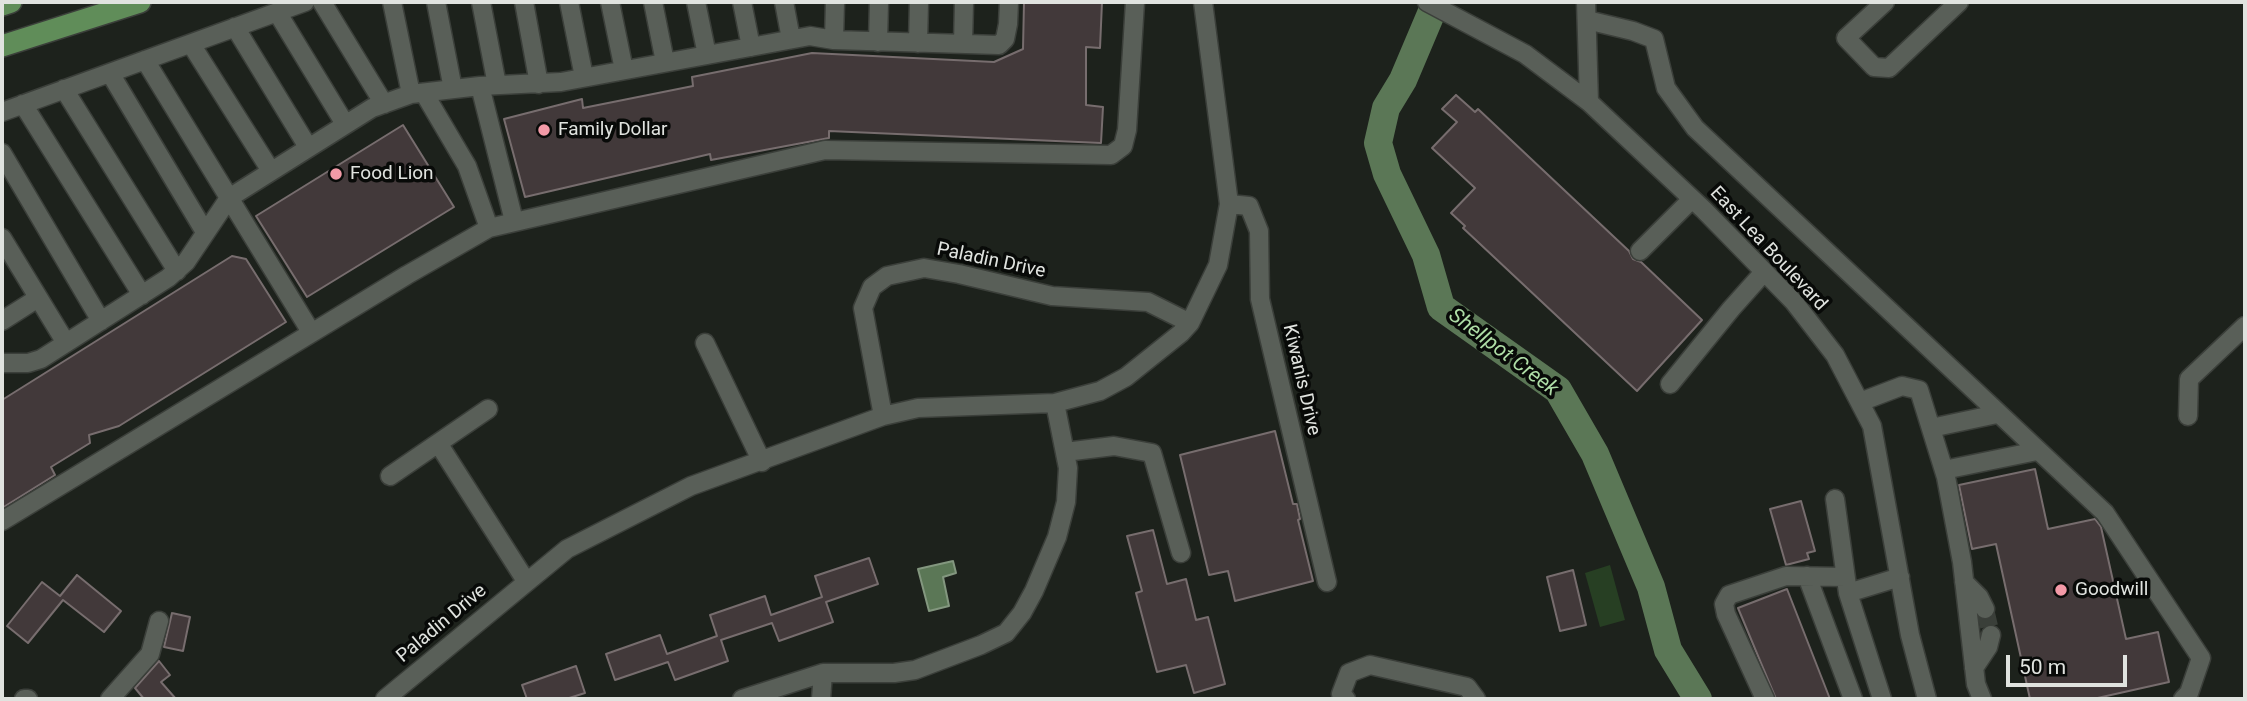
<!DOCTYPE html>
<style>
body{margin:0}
#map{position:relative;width:2247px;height:701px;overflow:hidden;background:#1d221c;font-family:Roboto,sans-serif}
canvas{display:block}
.frame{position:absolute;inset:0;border:4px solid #e0e3df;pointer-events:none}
.scale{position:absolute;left:2006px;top:655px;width:121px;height:32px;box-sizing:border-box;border:4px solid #e0e3df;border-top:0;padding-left:9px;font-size:21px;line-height:24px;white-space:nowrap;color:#e0e3df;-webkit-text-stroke:5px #080a08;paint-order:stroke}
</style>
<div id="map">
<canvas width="2247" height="701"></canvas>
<div class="frame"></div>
<div class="scale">50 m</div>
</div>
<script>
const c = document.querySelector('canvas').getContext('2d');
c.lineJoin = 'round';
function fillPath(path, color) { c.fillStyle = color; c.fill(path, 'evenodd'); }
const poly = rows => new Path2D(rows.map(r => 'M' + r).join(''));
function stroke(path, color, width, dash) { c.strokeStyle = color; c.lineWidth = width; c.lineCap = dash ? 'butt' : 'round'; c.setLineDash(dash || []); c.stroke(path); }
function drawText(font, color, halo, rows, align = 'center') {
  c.font = font + ' Roboto,sans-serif'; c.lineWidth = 7; c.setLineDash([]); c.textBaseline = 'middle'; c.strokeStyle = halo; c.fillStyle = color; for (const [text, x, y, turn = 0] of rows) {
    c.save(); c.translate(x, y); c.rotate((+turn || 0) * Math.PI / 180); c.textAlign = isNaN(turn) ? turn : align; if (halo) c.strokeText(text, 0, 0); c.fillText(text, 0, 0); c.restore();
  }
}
const green = poly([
 [1610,565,1625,620,1600,627,1585,573]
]);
const water = poly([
 [953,561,956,573,943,577,949,606,929,611,918,569,953,561]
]);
const river = poly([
 [1436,2,1403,80,1386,108,1378,143,1387,174,1426,255,1441,307,1558,390,1595,454,1651,587,1668,650,1698,699]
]);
const building = poly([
 [1024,2,1102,2,1100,48,1086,47,1086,105,1103,107,1101,143,829,131,829,138,711,160,710,154,525,197,504,119,582,99,583,108,693,86,692,77,812,53,994,62,1023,49,1024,2],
 [1456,95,1475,112,1478,109,1629,251,1633,259,1641,262,1702,320,1637,391,1463,228,1465,226,1451,213,1475,188,1432,148,1457,122,1442,109,1456,95],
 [403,125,454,207,307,297,256,216,403,125],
 [232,256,246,259,286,322,119,426,89,435,90,443,51,467,55,475,2,508,2,400,232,256],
 [1275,431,1293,504,1297,504,1300,519,1298,520,1313,581,1235,601,1228,571,1209,575,1180,455,1275,431],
 [2035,469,2048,529,2095,519,2101,527,2126,639,2158,632,2169,682,2093,699,2030,699,1996,544,1972,549,1959,485,2035,469],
 [1801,501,1815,551,1807,553,1809,559,1786,565,1770,509,1801,501],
 [1153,530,1167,584,1186,579,1196,620,1208,617,1225,684,1194,693,1186,665,1157,672,1136,593,1142,591,1127,536,1153,530],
 [869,558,878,584,826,602,833,622,779,641,772,623,721,640,728,661,675,680,668,662,615,680,606,654,660,635,667,654,717,636,710,615,765,596,771,615,822,597,815,576,869,558],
 [1573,570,1586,625,1560,631,1547,577,1573,570],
 [77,575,121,611,104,632,63,600,28,643,7,626,42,582,60,596,77,575],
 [1787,589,1830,699,1776,699,1738,608,1787,589],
 [172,613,190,617,183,651,164,647,172,613],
 [159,661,170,675,161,682,176,699,144,699,135,688,159,661],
 [576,666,585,693,566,699,527,699,522,685,576,666]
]);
const minorTunnel = poly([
 [1985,609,1991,635]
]);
const minor = poly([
 [322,2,384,104],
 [392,2,411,94],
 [436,2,453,89],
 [481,2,497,85],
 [524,2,539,84],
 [569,2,584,77],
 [610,2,624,70],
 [653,2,665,62],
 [696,2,707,55],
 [742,2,751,47],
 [784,2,791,39],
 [1427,2,1525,54,1589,102,1703,209,1794,302,1835,355,1872,426,1910,635,1927,699],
 [1586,2,1589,102],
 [1885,2,1846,38,1874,67,1889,68,1959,2],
 [277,12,345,124],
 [1587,20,1633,31,1654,39,1666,88,1695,128,2105,513,2201,658,2189,693,2183,699],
 [235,27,308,147],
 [834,40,835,2],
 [878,42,879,2],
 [918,43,919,2],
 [191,44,271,171],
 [963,44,964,2],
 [145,60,311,332],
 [110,73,205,232],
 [480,86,514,221],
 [64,89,177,271],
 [424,93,467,166,489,228],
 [23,104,142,295],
 [2,112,305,2],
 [2,153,101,321],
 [1229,204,1249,206,1259,231,1260,299,1327,582],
 [2,238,66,343],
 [1640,251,1692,199],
 [2,321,38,298],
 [705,343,762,462],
 [2,363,28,363,41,359,168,278,186,262,229,198,372,108,411,94,480,86,561,82,810,36,834,40,999,45,1005,39,1008,24,1009,2],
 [1670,384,1731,309,1764,272],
 [1860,402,1902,386,1919,390,1946,477,1962,562,1976,684,1982,699],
 [883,416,863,308,872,287,887,276,924,268,959,274,1052,296,1148,302,1190,323],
 [2188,416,2189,379,2245,326],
 [1931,428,1997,414],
 [438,443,526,581],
 [1065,452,1114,446,1152,453,1181,553],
 [1944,470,2037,451],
 [390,476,488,409],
 [1835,499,1848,593,1882,699],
 [2,521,407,275,489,228,825,150,1111,155,1123,146,1127,130,1135,2],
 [1807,576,1853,699],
 [1964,582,1979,597,1985,609],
 [1848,593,1900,577],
 [1974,668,1988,647,1991,635],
 [24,699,28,699],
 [110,699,150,654,159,621],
 [385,699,567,549,691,486,883,416,918,408,1055,403,1100,391,1126,377,1181,333,1190,323,1218,265,1229,204,1203,2],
 [742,699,823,673,894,673,915,670,981,645,1006,633,1022,613,1034,591,1057,537,1066,502,1068,468,1055,403],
 [821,699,823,673],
 [1346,699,1341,694,1349,673,1370,665,1467,687,1476,699],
 [1765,699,1726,614,1724,604,1729,595,1786,576,1845,577]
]);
const major = poly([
 [2,5,11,2],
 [2,46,140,2]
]);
const markers = [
 [544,130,7,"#f39aa7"],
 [336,174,7,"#f39aa7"],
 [2061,590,7,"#f39aa7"]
];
const poiNames = [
 ["Family Dollar",558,130],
 ["Food Lion",350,174],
 ["Goodwill",2075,590]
];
const streetNames = [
 ["East Lea Boulevard",1768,249,47],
 ["Paladin Drive",991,261,12],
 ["Kiwanis Drive",1301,380,77],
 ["Paladin Drive",442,624,-40]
];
const waterNames = [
 ["Shellpot Creek",1503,353,37]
];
fillPath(green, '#273f23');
fillPath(water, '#5b7756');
stroke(water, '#83977f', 2);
stroke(river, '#5b7756', 28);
fillPath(building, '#42393a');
stroke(building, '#776d6e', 2);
stroke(minorTunnel, '#3a3f39', 18, [18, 9]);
stroke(minor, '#3b3f3a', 21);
stroke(major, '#3b3f3a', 24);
stroke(minor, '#595f58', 18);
stroke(major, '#608d59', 21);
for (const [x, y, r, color] of markers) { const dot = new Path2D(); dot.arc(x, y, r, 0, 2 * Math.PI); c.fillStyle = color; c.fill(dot); stroke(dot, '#080a08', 2.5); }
drawText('19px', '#e0e3df', '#080a08', poiNames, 'left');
drawText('19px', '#e0e3df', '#080a08', streetNames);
drawText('italic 21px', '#aedda6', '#080a08', waterNames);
</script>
